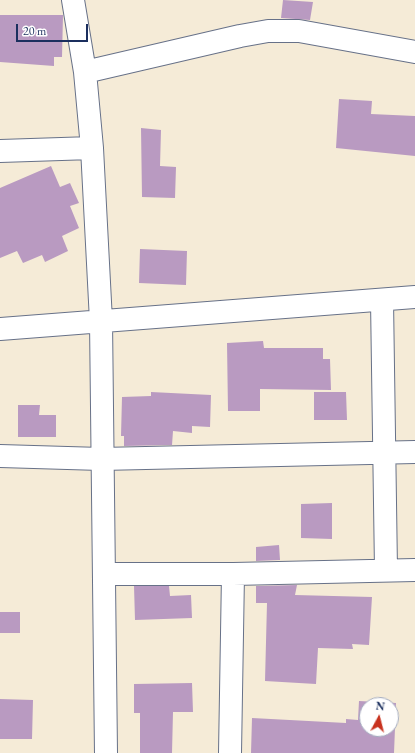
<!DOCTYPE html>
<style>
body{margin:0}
#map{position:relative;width:415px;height:753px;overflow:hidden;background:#f5ebd7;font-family:"EB Garamond",serif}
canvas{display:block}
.north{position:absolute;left:359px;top:697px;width:40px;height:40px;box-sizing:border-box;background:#fff;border:1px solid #a4acbf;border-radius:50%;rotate:7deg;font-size:11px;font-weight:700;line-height:16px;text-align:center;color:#1b2f5e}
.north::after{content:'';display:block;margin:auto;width:14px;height:18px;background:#c8321e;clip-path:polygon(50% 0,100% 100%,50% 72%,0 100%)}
.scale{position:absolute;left:16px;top:24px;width:72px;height:18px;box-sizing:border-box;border:2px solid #1b2f5e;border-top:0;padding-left:5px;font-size:12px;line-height:14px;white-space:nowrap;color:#1b2f5e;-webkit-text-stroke:3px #fff;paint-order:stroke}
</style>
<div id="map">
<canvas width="415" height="753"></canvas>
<div class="north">N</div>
<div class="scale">20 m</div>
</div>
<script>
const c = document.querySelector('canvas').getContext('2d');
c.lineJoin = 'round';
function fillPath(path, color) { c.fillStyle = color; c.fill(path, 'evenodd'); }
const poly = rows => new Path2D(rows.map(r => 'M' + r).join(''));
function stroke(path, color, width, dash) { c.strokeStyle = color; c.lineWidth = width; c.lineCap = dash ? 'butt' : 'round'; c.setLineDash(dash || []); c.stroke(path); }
const building = poly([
 [283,0,313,2,310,20,281,18],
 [0,15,63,15,62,57,54,57,54,66,0,62],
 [339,99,372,101,371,114,415,116,415,156,336,148],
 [141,128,161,130,160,166,176,167,175,198,142,197],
 [51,166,60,187,70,183,79,203,70,206,79,228,62,236,68,251,45,262,42,255,23,263,17,251,0,258,0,188],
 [140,249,187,251,186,285,139,283],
 [263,341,264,348,323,348,323,359,330,359,331,390,260,389,260,411,228,411,227,343],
 [151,392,211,395,210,427,192,426,192,433,173,431,172,445,124,446,124,436,121,436,122,397,151,396],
 [314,392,346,392,347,420,314,420],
 [18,405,40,405,39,415,56,415,56,437,18,437],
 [332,503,332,539,301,538,301,504],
 [279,545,280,560,256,561,256,547],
 [297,585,295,595,372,597,369,645,352,644,353,649,318,648,316,684,265,681,267,603,256,603,256,586],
 [134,586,169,586,170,596,191,595,192,618,135,620],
 [0,612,20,612,20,633,0,633],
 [192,683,193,712,173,712,172,753,140,753,140,713,134,713,134,684],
 [0,699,33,700,32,739,0,739],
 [359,701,396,703,394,753,251,753,252,718,346,723,346,719,358,720],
 [367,705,391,705,391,729,367,729]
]);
const minor = poly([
 [73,0,85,72,92,148,101,321,106,753],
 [85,72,240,36,268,31,299,31,415,52],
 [0,151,92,148],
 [382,300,386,570],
 [0,329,415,297],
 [0,456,101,459,415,452],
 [104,574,233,574,415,570],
 [230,753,233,574]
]);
fillPath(building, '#b99ac1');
stroke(minor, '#677188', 24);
stroke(minor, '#fff', 22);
</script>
